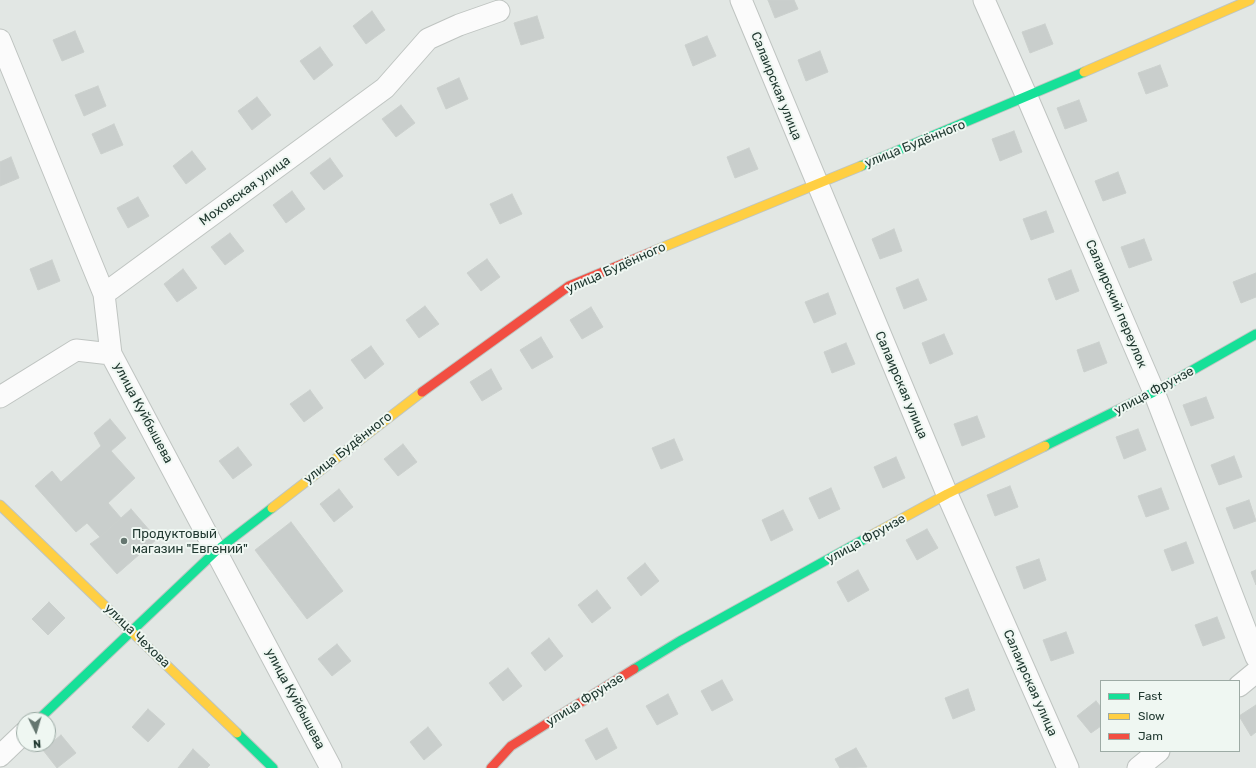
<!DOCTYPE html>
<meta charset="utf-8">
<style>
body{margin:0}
#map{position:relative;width:1256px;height:768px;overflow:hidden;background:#e2e7e4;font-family:Rubik,sans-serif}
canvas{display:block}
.legend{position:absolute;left:1100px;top:680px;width:140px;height:72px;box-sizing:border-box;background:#eff7f2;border:1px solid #9daba5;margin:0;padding:5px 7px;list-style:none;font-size:12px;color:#213931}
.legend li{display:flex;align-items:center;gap:8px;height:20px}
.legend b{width:20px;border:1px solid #9daba5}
.north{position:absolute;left:16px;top:712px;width:40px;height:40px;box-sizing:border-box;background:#eff7f2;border:1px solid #9daba5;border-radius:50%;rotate:175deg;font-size:11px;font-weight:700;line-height:16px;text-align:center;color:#213931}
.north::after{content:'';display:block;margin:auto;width:14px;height:18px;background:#657670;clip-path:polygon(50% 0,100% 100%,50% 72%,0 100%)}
</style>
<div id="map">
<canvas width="1256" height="768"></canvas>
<ul class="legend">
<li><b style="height:5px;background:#16e098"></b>Fast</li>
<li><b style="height:5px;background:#ffcf43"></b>Slow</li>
<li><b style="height:5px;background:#f24e42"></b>Jam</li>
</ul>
<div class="north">N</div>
</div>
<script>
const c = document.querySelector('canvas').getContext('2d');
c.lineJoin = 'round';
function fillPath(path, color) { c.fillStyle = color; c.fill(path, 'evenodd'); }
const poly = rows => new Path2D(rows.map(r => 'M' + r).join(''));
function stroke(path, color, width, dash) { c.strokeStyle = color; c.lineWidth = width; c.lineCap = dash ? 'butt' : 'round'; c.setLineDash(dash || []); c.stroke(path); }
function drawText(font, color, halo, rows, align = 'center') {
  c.font = font + ' Rubik,sans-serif'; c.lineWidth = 4; c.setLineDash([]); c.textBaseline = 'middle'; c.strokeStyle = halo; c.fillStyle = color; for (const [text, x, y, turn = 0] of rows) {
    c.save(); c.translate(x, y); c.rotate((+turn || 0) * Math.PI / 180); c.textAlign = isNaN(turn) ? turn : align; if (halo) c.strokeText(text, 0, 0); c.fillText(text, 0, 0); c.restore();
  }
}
const building = poly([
 [768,0,794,0,798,9,775,18,768,0],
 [372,11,385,30,366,44,353,26,372,11],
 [537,16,544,38,521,45,514,23,537,16],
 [1045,24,1053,44,1030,53,1022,32,1045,24],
 [75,31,84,52,62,61,53,40,75,31],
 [707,36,716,56,693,66,685,45,707,36],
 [320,47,333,65,314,80,300,61,320,47],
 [820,51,828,72,806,81,798,60,820,51],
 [1160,65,1168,86,1146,94,1138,73,1160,65],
 [459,78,468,99,446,109,437,88,459,78],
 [98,86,106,106,84,116,75,95,98,86],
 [257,97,271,115,252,130,238,111,257,97],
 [1079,100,1087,121,1065,129,1057,108,1079,100],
 [401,105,415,123,396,137,382,119,401,105],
 [114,124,123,145,101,154,92,134,114,124],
 [1014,131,1022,152,1000,161,992,139,1014,131],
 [749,148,758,169,735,178,727,157,749,148],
 [192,151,206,169,186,184,173,166,192,151],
 [11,157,19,178,0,186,0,162,11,157],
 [330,158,343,176,324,190,310,173,330,158],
 [1118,172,1126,193,1103,201,1095,181,1118,172],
 [292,191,305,209,286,223,273,205,292,191],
 [512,194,522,214,500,224,490,204,512,194],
 [138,197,149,216,128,228,117,208,138,197],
 [1046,211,1054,232,1031,240,1023,219,1046,211],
 [894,229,902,251,880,259,872,239,894,229],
 [230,233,244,251,225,265,211,247,230,233],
 [1144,239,1152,260,1129,268,1121,247,1144,239],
 [487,259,500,277,481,291,467,273,487,259],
 [52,260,60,281,38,290,30,269,52,260],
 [183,269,197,288,177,302,164,284,183,269],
 [1071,270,1079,291,1056,300,1048,279,1071,270],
 [1256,273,1256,297,1241,303,1233,282,1256,273],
 [918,279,927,300,904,309,896,288,918,279],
 [828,293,836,314,814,323,805,302,828,293],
 [425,306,439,324,419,338,406,320,425,306],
 [591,307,603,327,582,339,570,320,591,307],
 [944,334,953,354,930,364,922,343,944,334],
 [541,337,553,357,532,369,520,350,541,337],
 [1099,342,1107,363,1084,372,1077,350,1099,342],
 [846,343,855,364,832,373,824,352,846,343],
 [371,346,384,364,365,379,351,360,371,346],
 [491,369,502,389,482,401,470,382,491,369],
 [310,390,323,408,304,422,290,404,310,390],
 [1206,397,1214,418,1191,426,1183,405,1206,397],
 [977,416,985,437,962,446,954,424,977,416],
 [110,419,126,438,111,451,135,478,108,503,121,518,100,537,87,523,76,532,35,486,52,471,61,482,101,446,94,433,110,419],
 [1138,429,1146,450,1124,459,1116,437,1138,429],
 [674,439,683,460,661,469,652,448,674,439],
 [403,444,417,462,398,476,384,459,403,444],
 [238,447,252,465,233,479,219,461,238,447],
 [1234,456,1242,477,1219,485,1211,465,1234,456],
 [896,457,905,478,883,488,874,467,896,457],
 [1010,486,1018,507,995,516,987,495,1010,486],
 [831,488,840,509,819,519,809,498,831,488],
 [1161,488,1169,509,1146,517,1138,496,1161,488],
 [339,489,353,507,334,522,320,504,339,489],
 [1249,500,1256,521,1234,529,1226,508,1249,500],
 [131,509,157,539,117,574,90,544,100,537,131,509],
 [783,510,793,530,771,541,762,520,783,510],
 [291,522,343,591,307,619,255,550,291,522],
 [927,529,938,548,917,560,906,540,927,529],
 [1186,542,1194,563,1172,571,1164,550,1186,542],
 [1039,559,1046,580,1024,589,1016,567,1039,559],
 [645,563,659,581,641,596,627,578,645,563],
 [858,570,869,590,848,602,837,582,858,570],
 [1256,570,1256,585,1251,572,1256,570],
 [597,590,611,608,592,623,578,605,597,590],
 [49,602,65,618,48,635,32,619,49,602],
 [1217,617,1225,638,1203,646,1195,625,1217,617],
 [1066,632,1074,653,1051,661,1043,640,1066,632],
 [549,638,563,656,545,671,531,653,549,638],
 [337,644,351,661,332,676,318,659,337,644],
 [508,668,522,686,503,701,489,683,508,668],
 [722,680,733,700,712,711,701,691,722,680],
 [968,689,975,710,953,719,945,698,968,689],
 [668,694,678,714,657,725,646,706,668,694],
 [1096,701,1101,707,1101,726,1091,733,1077,716,1096,701],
 [1256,705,1256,732,1251,736,1239,716,1256,705],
 [148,709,165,724,148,742,132,727,148,709],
 [428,727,442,745,424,760,410,742,428,727],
 [607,728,617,748,596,760,585,740,607,728],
 [61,735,76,753,57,768,43,750,61,735],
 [856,748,867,767,840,768,835,759,856,748],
 [193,749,210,765,207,768,178,768,193,749]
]);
const street = poly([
 [741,0,947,494,1068,768],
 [984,0,1027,97,1154,392,1256,657],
 [0,40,104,294,111,354,331,768],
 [104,294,385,88,428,39,459,25,499,11],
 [0,397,76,350,111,354],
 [1239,686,1256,672],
 [0,756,24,733],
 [1138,768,1159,751]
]);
const fast = poly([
 [861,166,1084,72],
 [1045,446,1154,392,1256,334],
 [634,669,680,641,870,536],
 [38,720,216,551,272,508],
 [237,733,273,768]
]);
const slow = poly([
 [1084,72,1250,0],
 [656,250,861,166],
 [0,505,237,733],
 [272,508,422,392],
 [870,536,947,494,1045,446]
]);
const jam = poly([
 [422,392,569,286,656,250],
 [491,768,511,746,634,669]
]);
const markers = [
 [124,541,4,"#657670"]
];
const streetNames = [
 ["Салаирская улица",776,86,68],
 ["улица Будённого",915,144,-22],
 ["Моховская улица",245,191,-36],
 ["улица Будённого",616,268,-24],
 ["Салаирский переулок",1116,304,67],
 ["Салаирская улица",901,385,67],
 ["улица Фрунзе",1154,391,-28],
 ["улица Куйбышева",143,413,62],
 ["улица Будённого",348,448,-38],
 ["улица Фрунзе",866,539,-29],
 ["улица Чехова",137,636,44],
 ["Салаирская улица",1030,683,66],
 ["улица Куйбышева",295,699,62],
 ["улица Фрунзе",585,700,-32]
];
const poiNames = [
 ["Продуктовый",132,534],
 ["магазин \"Евгений\"",132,549]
];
fillPath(building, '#c9cecc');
stroke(building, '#cbd0cd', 1);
stroke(street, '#bfc4c1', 23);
stroke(fast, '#bec5c1', 11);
stroke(slow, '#bec5c1', 11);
stroke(jam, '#bec5c1', 11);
stroke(street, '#fbfbfb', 21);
stroke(fast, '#16e098', 9);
stroke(slow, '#ffcf43', 9);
stroke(jam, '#f24e42', 9);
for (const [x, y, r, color] of markers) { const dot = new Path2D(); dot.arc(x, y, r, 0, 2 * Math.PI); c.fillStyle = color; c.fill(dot); stroke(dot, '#eff7f2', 1.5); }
drawText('13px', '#213931', '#eff7f2', streetNames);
drawText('13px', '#213931', '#eff7f2', poiNames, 'left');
</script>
